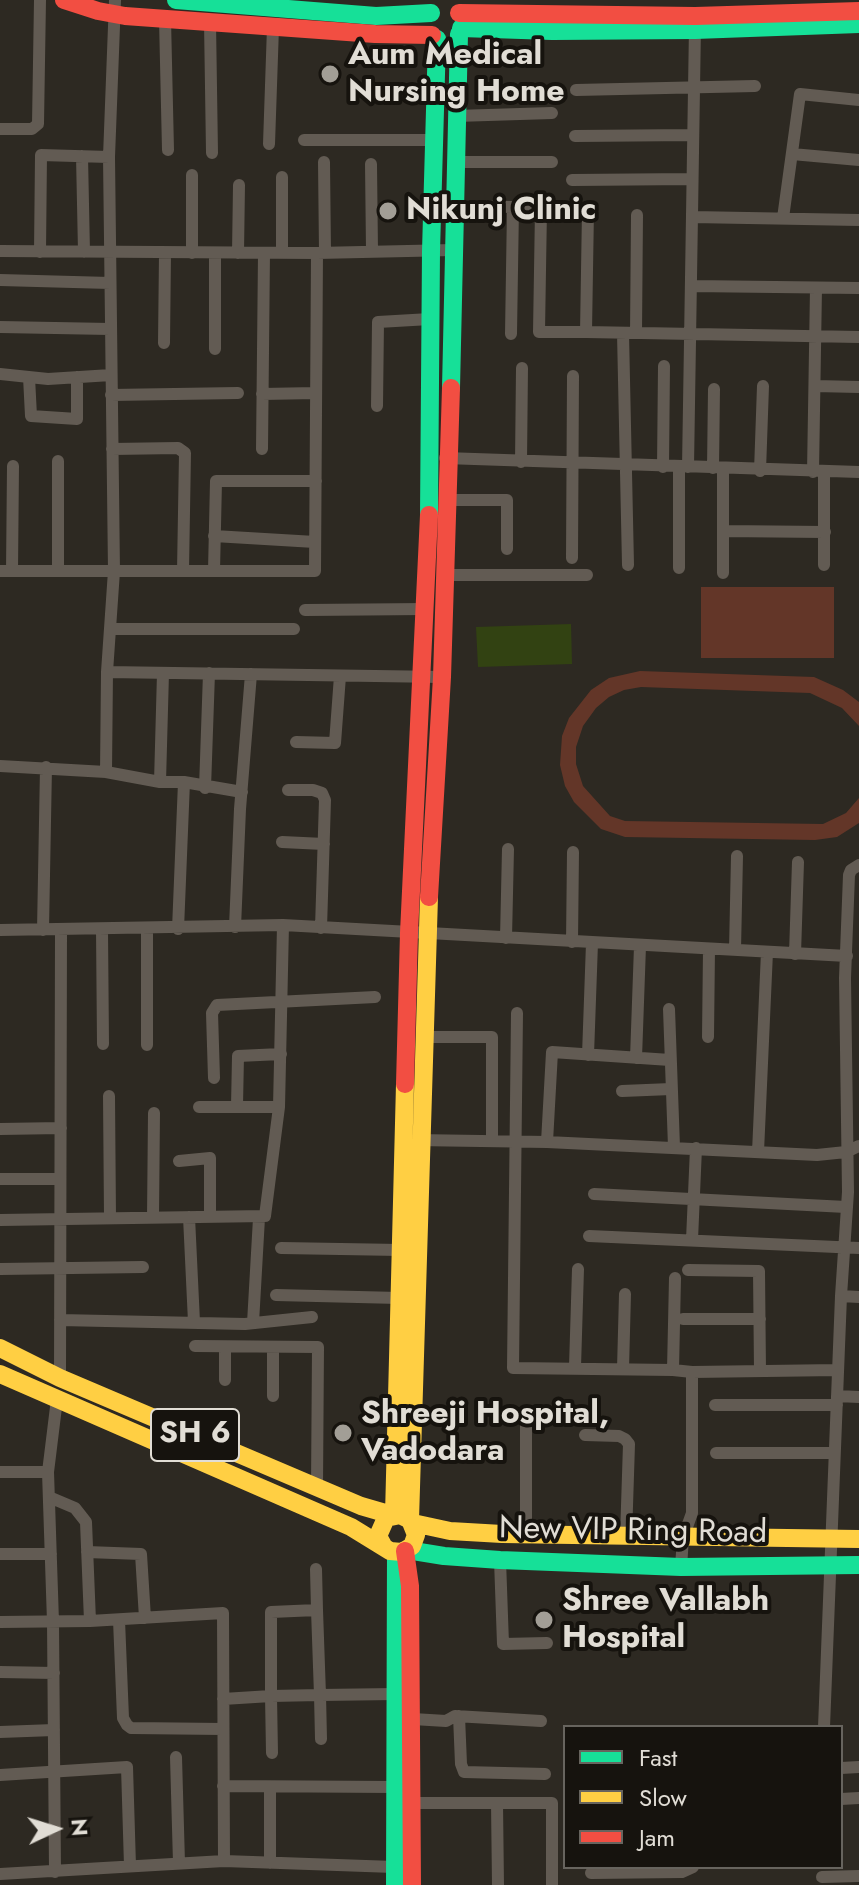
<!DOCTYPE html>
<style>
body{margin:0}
#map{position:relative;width:859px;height:1885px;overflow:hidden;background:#2d2922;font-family:Jost,sans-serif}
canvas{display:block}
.legend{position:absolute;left:563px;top:1725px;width:280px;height:144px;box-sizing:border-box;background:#16130e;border:2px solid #67645e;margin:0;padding:10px 14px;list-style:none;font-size:24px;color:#e1ddd5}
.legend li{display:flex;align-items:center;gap:16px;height:40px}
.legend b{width:40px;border:2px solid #67645e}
.north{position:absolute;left:16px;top:1789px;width:80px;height:80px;-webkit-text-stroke:6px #16130e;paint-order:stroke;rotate:86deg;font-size:22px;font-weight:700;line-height:32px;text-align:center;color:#e1ddd5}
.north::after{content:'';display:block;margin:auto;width:28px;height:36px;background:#e1ddd5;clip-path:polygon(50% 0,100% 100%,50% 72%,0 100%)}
</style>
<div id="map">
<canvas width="859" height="1885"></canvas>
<ul class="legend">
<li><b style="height:10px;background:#16e098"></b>Fast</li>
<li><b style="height:10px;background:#ffcf43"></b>Slow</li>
<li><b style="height:10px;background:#f24e42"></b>Jam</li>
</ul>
<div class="north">N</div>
</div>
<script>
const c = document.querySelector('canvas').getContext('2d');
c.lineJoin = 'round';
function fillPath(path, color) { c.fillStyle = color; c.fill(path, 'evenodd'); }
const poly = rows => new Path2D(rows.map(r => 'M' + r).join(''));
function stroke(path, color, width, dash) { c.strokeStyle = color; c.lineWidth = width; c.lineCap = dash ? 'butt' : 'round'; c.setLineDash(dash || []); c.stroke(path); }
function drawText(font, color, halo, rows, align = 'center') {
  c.font = font + ' Jost,sans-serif'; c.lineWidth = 8; c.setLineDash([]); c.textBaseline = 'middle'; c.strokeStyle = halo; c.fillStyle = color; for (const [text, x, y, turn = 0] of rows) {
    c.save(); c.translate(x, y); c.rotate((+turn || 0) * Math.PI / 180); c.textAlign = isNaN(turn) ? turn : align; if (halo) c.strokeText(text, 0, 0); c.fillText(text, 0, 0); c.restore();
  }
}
const green = poly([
 [701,587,834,587,834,658,701,658],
 [640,671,814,677,843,690,859,702,859,726,842,708,810,693,641,687,624,690,609,697,596,708,583,726,576,747,576,764,583,786,610,816,625,821,823,824,846,813,859,798,859,823,837,837,815,840,625,837,601,829,574,802,565,786,560,765,562,736,569,718,591,690,609,678]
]);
const water = poly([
 [571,624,572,664,478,667,476,627]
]);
const street = poly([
 [165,19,168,150],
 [210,22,212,153],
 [576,90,755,86],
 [456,116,552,113],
 [0,129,32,129,38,124,40,0],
 [575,136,693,135],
 [304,140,433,140],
 [269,144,273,27],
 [792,154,859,160],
 [82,156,84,252],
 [324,162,325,253],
 [455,162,552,162],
 [371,164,372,251],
 [572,180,692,179],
 [454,206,513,207,511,334],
 [513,207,541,209,539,332,586,332],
 [588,210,586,332,859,337],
 [692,217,859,220],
 [783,218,800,94,859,100],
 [0,251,317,253,453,250],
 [40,252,41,155,109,157],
 [192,253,192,175],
 [238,253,239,185],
 [282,253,282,177],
 [0,280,110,283],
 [691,286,859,288],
 [0,327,110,329],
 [623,333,628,565],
 [636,333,637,215],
 [164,343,165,253],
 [215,349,215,253],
 [0,374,48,379,111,375],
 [29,377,31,416,77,419,77,377],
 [815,386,859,387],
 [262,394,316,393],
 [111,395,238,393],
 [377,406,378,322,430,319],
 [112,449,178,448,185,453,183,571],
 [262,449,264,253],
 [445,458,859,472],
 [58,461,58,571],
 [521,462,522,368],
 [663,467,664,366],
 [688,467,695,26],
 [713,468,714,389],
 [723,468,723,573],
 [760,471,763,386],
 [813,472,816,288],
 [824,472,824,565],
 [448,500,507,500,507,549],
 [723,531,825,532],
 [214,536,315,542],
 [572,558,573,376],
 [679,568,679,467],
 [0,571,315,571,317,253],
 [12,571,13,466],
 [214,571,216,481,316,481],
 [446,575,587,575],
 [305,610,426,609],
 [110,629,294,629],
 [107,672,442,677],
 [296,742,335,743,340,676],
 [0,766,106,772,160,782,184,782,178,929],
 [106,772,107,672,114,571,109,157,115,0],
 [160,782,163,673],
 [184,782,242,792],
 [205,788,209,673],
 [288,790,313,790,322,793,325,800,321,928],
 [282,842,324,844],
 [235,927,240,809,251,674],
 [147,928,147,1045],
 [0,930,283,925,847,956],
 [43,930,46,767],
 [102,930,103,1044],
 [506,938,508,849],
 [572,942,573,852],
 [735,950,737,856],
 [795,954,798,862],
 [669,1009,674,1147],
 [517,1013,513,1368,673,1370,692,1372,838,1370],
 [424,1037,492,1037,492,1141],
 [708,1037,709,949],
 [588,1055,592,943],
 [636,1058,640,946],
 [214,1078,212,1013,217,1005,375,997],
 [622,1091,671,1089],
 [109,1096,110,1217],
 [237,1106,238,1056,281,1054],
 [199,1107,279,1107],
 [0,1129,61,1128],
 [415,1140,547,1142,817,1155,846,1152,859,1146],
 [547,1142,552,1052,670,1060],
 [758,1152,767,952],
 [179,1161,210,1158,210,1216],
 [0,1179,60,1179],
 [594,1194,846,1207],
 [153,1217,154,1113],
 [189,1217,194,1322],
 [0,1220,265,1216,279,1107,283,925],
 [589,1236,859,1248],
 [692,1240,696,1148],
 [281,1248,400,1250],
 [0,1269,143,1267],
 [688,1270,759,1271,760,1371],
 [276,1295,399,1298],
 [841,1296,859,1297],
 [683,1319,760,1319],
 [60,1320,245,1324,312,1317],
 [253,1323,259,1218],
 [195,1346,318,1347,317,1487],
 [575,1367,578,1269],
 [623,1369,625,1294],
 [673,1370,675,1278],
 [60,1378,61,930],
 [225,1380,225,1347],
 [273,1396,273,1347],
 [837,1396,859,1397],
 [715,1405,837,1405],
 [585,1435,619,1436,625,1439,629,1444,626,1537],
 [716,1453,834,1453],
 [0,1472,48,1472],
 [49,1497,75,1508,86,1522,90,1621],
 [526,1535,526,1419],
 [87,1552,141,1554,145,1618],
 [0,1554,51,1554],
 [500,1560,503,1644,547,1643],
 [681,1567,683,1538,692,1513,692,1372],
 [316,1569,317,1610,320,1695,271,1696,271,1612,317,1610],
 [119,1620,123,1718,127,1725,131,1728,223,1729],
 [0,1622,90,1621,223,1613,224,1861],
 [0,1672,54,1673],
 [223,1699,271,1696,272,1753],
 [459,1716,461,1764,464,1772,545,1774],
 [413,1719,446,1721,455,1716,541,1721],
 [824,1727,841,1296,848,1192,845,978,849,875,851,870,859,865],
 [0,1732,54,1730],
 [321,1739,320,1695,395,1694],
 [176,1757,179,1863],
 [841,1768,859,1767],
 [0,1775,127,1767,130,1866],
 [223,1786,395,1787],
 [841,1799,859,1798],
 [411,1803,552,1803,552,1885],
 [497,1803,498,1885],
 [270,1863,270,1787],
 [55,1872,53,1622,48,1472,57,1399],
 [591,1873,682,1872,693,1867],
 [0,1874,224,1861,394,1867],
 [822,1877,859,1876]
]);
const fast = poly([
 [176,0,376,16,431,13],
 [461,28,552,31,695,30,859,24],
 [451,388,459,34],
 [429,515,431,251,437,39],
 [407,1550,444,1556,500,1560,681,1567,859,1565],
 [395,1885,396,1552]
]);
const slow = poly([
 [0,1348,60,1378,361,1506,392,1515],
 [0,1374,351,1527,390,1551,402,1552,412,1546,416,1535,410,1520,400,1515,386,1518,378,1536,384,1547],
 [394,1515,405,1084],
 [410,1520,429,897],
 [413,1523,450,1531,502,1534,859,1539]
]);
const jam = poly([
 [64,0,98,11,125,16,375,34,432,35],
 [459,13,695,16,859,11],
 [429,897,442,677,451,388],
 [405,1084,409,933,429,515],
 [405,1551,410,1586,412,1885]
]);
const markers = [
 [330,74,10,"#a29e96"],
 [388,211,10,"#a29e96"],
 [343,1433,10,"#a29e96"],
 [544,1620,10,"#a29e96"]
];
const shields = [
 [195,1435,88]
];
const shieldNames = [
 ["SH 6",195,1435]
];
const poiNames = [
 ["Aum Medical",348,56],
 ["Nursing Home",348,93],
 ["Nikunj Clinic",406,211],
 ["Shreeji Hospital,",361,1415],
 ["Vadodara",361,1452],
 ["Shree Vallabh",562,1602],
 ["Hospital",562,1639]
];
const streetNames = [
 ["New VIP Ring Road",633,1532,1]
];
fillPath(green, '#633628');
fillPath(water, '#324212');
stroke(street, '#625b53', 12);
stroke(fast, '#16e098', 18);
stroke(slow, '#ffcf43', 18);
stroke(jam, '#f24e42', 18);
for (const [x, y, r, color] of markers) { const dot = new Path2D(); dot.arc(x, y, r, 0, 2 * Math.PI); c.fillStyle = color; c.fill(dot); stroke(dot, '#16130e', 3); }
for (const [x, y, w] of shields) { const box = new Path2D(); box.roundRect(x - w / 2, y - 26, w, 52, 6); c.fillStyle = '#16130e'; c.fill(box); stroke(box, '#e1ddd5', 2); }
drawText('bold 30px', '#e1ddd5', null, shieldNames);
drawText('bold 32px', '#e1ddd5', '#16130e', poiNames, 'left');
drawText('32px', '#e1ddd5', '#16130e', streetNames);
</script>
